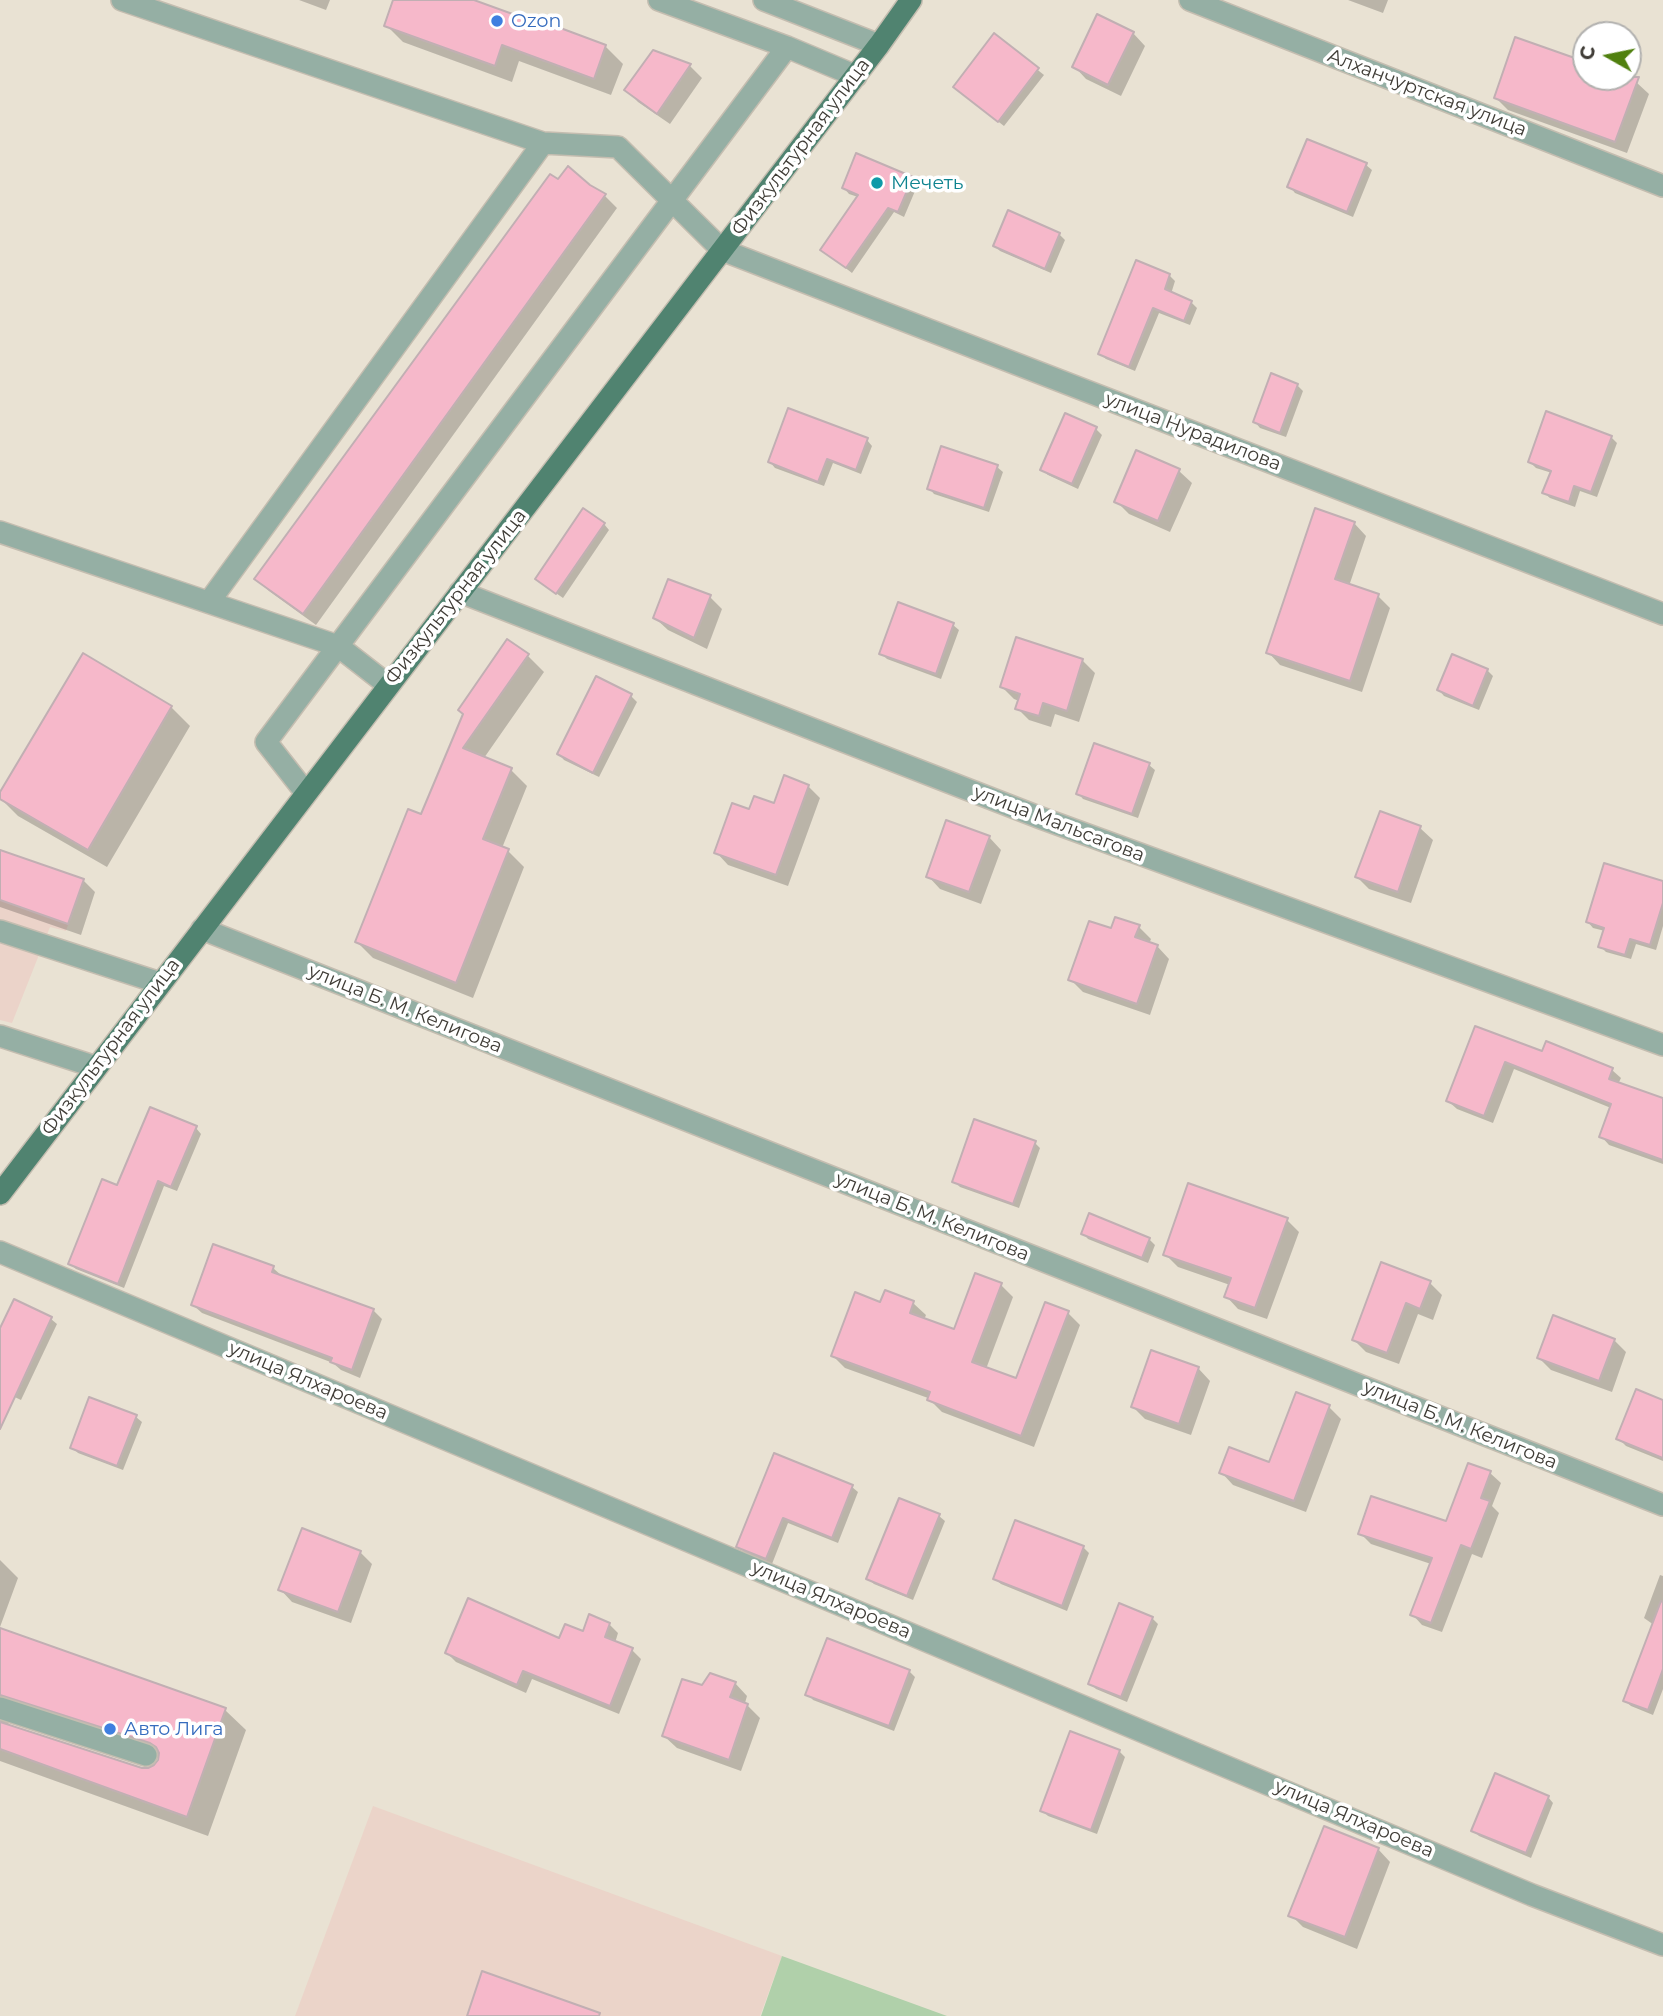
<!DOCTYPE html>
<meta charset="utf-8">
<style>
body{margin:0}
#map{position:relative;width:1663px;height:2016px;overflow:hidden;background:#e9e2d3;font-family:Montserrat,sans-serif}
canvas{display:block}
.north{position:absolute;left:1572px;top:21px;width:70px;height:70px;box-sizing:border-box;background:#fff;border:2px solid #b2b1af;border-radius:50%;rotate:279deg;font-size:19px;font-weight:700;line-height:28px;text-align:center;color:#3f3c36}
.north::after{content:'';display:block;margin:auto;width:24px;height:32px;background:#50800f;clip-path:polygon(50% 0,100% 100%,50% 72%,0 100%)}
</style>
<div id="map">
<canvas width="1663" height="2016"></canvas>
<div class="north">С</div>
</div>
<script>
const c = document.querySelector('canvas').getContext('2d');
c.lineJoin = 'round';
function fillPath(path, color) { c.fillStyle = color; c.fill(path, 'evenodd'); }
const poly = rows => new Path2D(rows.map(r => 'M' + r).join(''));
function stroke(path, color, width, dash) { c.strokeStyle = color; c.lineWidth = width; c.lineCap = dash ? 'butt' : 'round'; c.setLineDash(dash || []); c.stroke(path); }
function drawText(font, color, halo, rows, align = 'center') {
  c.font = font + ' Montserrat,sans-serif'; c.lineWidth = 7; c.setLineDash([]); c.textBaseline = 'middle'; c.strokeStyle = halo; c.fillStyle = color; for (const [text, x, y, turn = 0] of rows) {
    c.save(); c.translate(x, y); c.rotate((+turn || 0) * Math.PI / 180); c.textAlign = isNaN(turn) ? turn : align; if (halo) c.strokeText(text, 0, 0); c.fillText(text, 0, 0); c.restore();
  }
}
const commercial = poly([
 [0,851,84,879,66,931,50,927,12,1023,0,1020]
]);
const industrial = poly([
 [373,1806,782,1956,760,2016,295,2016]
]);
const green = poly([
 [782,1956,947,2016,761,2016]
]);
const shadow = poly([
 [299,0,330,0,326,10],
 [395,0,469,0,555,31,605,46,623,64,611,95,519,61,512,82,403,42,386,25],
 [1348,0,1388,0,1383,13],
 [1133,33,1145,46,1121,96,1086,79,1074,66],
 [994,35,1044,75,1004,126,960,92],
 [653,52,690,66,702,78,670,124,638,102,626,89],
 [1586,64,1586,77,1623,77,1636,82,1649,94,1627,153,1508,110,1496,98],
 [1308,141,1366,165,1372,170,1353,217,1295,193,1290,187],
 [912,179,918,184,904,217,894,212,852,273,822,250,858,197,849,194,844,188],
 [559,181,589,186,605,196,617,208,316,625,269,591,257,579],
 [1059,234,1065,240,1051,273,1000,251,995,246],
 [1137,263,1170,276,1175,281,1171,294,1191,302,1197,308,1190,325,1159,313,1135,371,1106,359,1100,354],
 [1297,385,1303,391,1286,437,1260,428,1255,422],
 [1066,415,1096,429,1102,435,1078,489,1048,475,1042,470],
 [1611,437,1617,443,1597,497,1580,491,1575,507,1550,498,1544,493,1552,473,1536,468,1530,462],
 [867,440,872,446,861,474,833,463,824,486,775,468,770,462],
 [1137,452,1179,471,1192,483,1170,532,1129,514,1116,501],
 [997,467,1003,472,989,512,934,494,929,488],
 [1354,523,1366,536,1349,586,1378,596,1390,608,1362,692,1280,665,1268,652],
 [604,524,609,530,563,598,543,584],
 [710,597,722,609,707,649,668,630,655,618],
 [953,625,959,630,941,679,887,659,881,653],
 [528,656,544,672,484,758,511,770,527,786,502,848,508,851,524,867,473,998,373,958,357,942,422,816,465,714],
 [1082,660,1095,673,1079,722,1055,714,1051,727,1029,720,1017,708,1019,701,1014,699,1002,687],
 [1487,670,1493,676,1479,710,1444,696,1439,690],
 [631,696,637,702,599,777,564,760,559,754],
 [171,707,190,726,107,867,18,816,0,798,0,796],
 [1149,765,1155,770,1138,818,1083,799,1078,793],
 [808,786,820,798,788,886,728,865,716,852,750,812,775,805],
 [1420,828,1433,840,1411,903,1369,889,1357,877],
 [989,837,1001,850,981,904,940,889,928,876],
 [0,852,83,880,95,892,81,935,0,907],
 [1663,883,1663,926,1656,950,1636,944,1631,959,1606,952,1600,946,1605,931,1593,928,1588,922],
 [1139,927,1151,939,1149,944,1157,946,1169,959,1150,1015,1083,992,1070,979,1112,931],
 [1476,1028,1543,1054,1612,1070,1621,1078,1618,1084,1663,1100,1663,1164,1609,1145,1601,1136,1611,1108,1514,1069,1493,1123,1457,1109,1448,1101],
 [196,1128,201,1134,177,1191,164,1186,124,1288,76,1269,70,1264,118,1187],
 [1035,1143,1040,1148,1019,1208,960,1187,954,1181],
 [1287,1220,1299,1232,1267,1319,1238,1309,1226,1296,1230,1285,1178,1267,1165,1254],
 [1083,1233,1149,1239,1155,1245,1148,1263,1088,1239],
 [214,1246,273,1268,282,1276,373,1310,382,1319,360,1378,341,1370,333,1363,202,1313,193,1305],
 [1430,1283,1442,1295,1433,1320,1418,1314,1399,1364,1366,1352,1354,1340],
 [1001,1285,1013,1297,986,1369,1017,1381,1068,1313,1080,1325,1034,1447,942,1412,928,1398,845,1368,833,1356,881,1304,913,1303,926,1315,924,1320,955,1331],
 [51,1319,57,1324,21,1400,0,1390,0,1332],
 [1614,1340,1626,1352,1612,1392,1551,1370,1539,1358],
 [1198,1368,1210,1381,1191,1435,1145,1419,1133,1407],
 [1663,1402,1663,1461,1626,1446,1618,1438],
 [1329,1407,1341,1419,1306,1512,1233,1485,1221,1472,1270,1464],
 [136,1417,142,1422,123,1470,78,1453,72,1447],
 [775,1455,852,1487,858,1492,838,1543,788,1523,772,1564,744,1552,738,1546],
 [1490,1473,1501,1483,1492,1506,1499,1513,1482,1558,1472,1554,1442,1632,1422,1625,1412,1614,1431,1564,1371,1544,1360,1533,1447,1523],
 [939,1516,945,1521,913,1600,874,1584,868,1578],
 [1083,1547,1089,1553,1067,1611,1001,1584,995,1579],
 [360,1552,372,1564,351,1623,292,1602,280,1589],
 [0,1560,18,1578,0,1627],
 [1660,1575,1663,1576,1663,1689,1653,1715,1631,1706,1625,1701,1654,1625,1644,1618],
 [1152,1618,1158,1624,1127,1702,1096,1689,1090,1683],
 [609,1624,618,1633,615,1643,632,1650,641,1659,619,1714,532,1679,526,1693,456,1662,447,1653,560,1640],
 [0,1630,225,1710,246,1730,208,1836,0,1761],
 [26,1715,160,1759,150,1769,142,1769,7,1726,12,1718],
 [909,1671,915,1677,894,1731,813,1700,808,1694],
 [735,1683,747,1696,745,1703,760,1718,741,1771,677,1748,664,1736,703,1688],
 [1119,1751,1125,1757,1097,1834,1048,1816,1043,1811],
 [1548,1797,1553,1803,1531,1858,1479,1836,1473,1830],
 [1378,1849,1390,1862,1357,1949,1303,1927,1291,1915]
]);
const building = poly([
 [393,0,474,0,554,29,555,26,606,45,594,79,502,45,495,66,384,26,393,0],
 [1097,14,1134,32,1108,85,1072,67,1097,14],
 [994,33,1039,68,998,122,953,87,994,33],
 [1515,37,1586,62,1586,77,1639,77,1615,142,1494,98,1515,37],
 [653,50,691,64,657,114,624,90,653,50],
 [1307,139,1367,163,1347,212,1287,187,1307,139],
 [856,153,913,177,898,212,888,208,846,268,820,250,858,195,842,188,856,153],
 [568,166,590,185,606,194,303,614,254,579,550,174,558,179,568,166],
 [1008,210,1060,233,1045,269,993,246,1008,210],
 [1136,260,1170,274,1165,289,1192,301,1184,321,1153,308,1129,367,1098,354,1136,260],
 [1271,373,1298,384,1280,433,1253,422,1271,373],
 [788,408,868,438,856,470,827,459,818,482,768,462,788,408],
 [1546,411,1612,436,1591,492,1574,486,1569,502,1542,493,1551,471,1528,462,1546,411],
 [1065,413,1097,427,1072,484,1040,470,1065,413],
 [941,446,998,465,984,508,927,489,941,446],
 [1136,450,1180,469,1158,521,1114,502,1136,450],
 [583,508,605,523,556,594,535,579,583,508],
 [1315,508,1355,522,1335,579,1379,594,1350,681,1266,653,1315,508],
 [668,579,711,595,694,638,653,618,668,579],
 [898,602,954,623,936,674,879,654,898,602],
 [1016,637,1083,659,1067,711,1043,703,1039,716,1015,709,1020,694,1000,687,1016,637],
 [507,639,529,654,463,748,512,768,483,839,509,849,456,983,355,942,408,809,421,814,463,714,458,710,507,639],
 [83,653,172,706,88,850,0,799,0,792,83,653],
 [1452,654,1488,669,1473,706,1437,690,1452,654],
 [596,676,632,694,593,773,557,754,596,676],
 [1094,743,1150,763,1132,814,1076,794,1094,743],
 [784,775,809,785,776,875,714,853,732,803,749,809,754,796,774,803,784,775],
 [1380,811,1421,826,1398,892,1355,877,1380,811],
 [946,820,990,836,969,892,926,877,946,820],
 [0,850,84,879,68,924,0,900,0,850],
 [1604,863,1663,881,1663,903,1650,945,1630,939,1625,955,1598,947,1604,928,1586,922,1604,863],
 [1115,917,1140,925,1135,937,1158,945,1137,1004,1068,980,1089,921,1111,928,1115,917],
 [1475,1026,1542,1051,1546,1041,1613,1068,1609,1079,1663,1098,1663,1160,1599,1137,1611,1104,1505,1062,1484,1116,1446,1101,1475,1026],
 [150,1107,197,1126,171,1187,158,1181,118,1284,68,1264,102,1179,117,1185,150,1107],
 [974,1119,1036,1141,1013,1204,952,1182,974,1119],
 [1188,1183,1288,1218,1255,1308,1224,1297,1231,1278,1163,1255,1188,1183],
 [1089,1213,1150,1238,1142,1258,1081,1234,1089,1213],
 [213,1244,274,1266,272,1272,374,1309,352,1370,330,1362,332,1358,191,1305,213,1244],
 [1381,1262,1431,1281,1420,1309,1406,1303,1387,1353,1352,1340,1381,1262],
 [975,1273,1002,1283,972,1362,1016,1378,1045,1302,1069,1311,1021,1436,927,1400,930,1392,831,1356,855,1292,880,1302,885,1290,914,1301,910,1313,954,1329,975,1273],
 [14,1299,52,1317,0,1429,0,1328,14,1299],
 [1553,1315,1615,1339,1599,1381,1537,1358,1553,1315],
 [1151,1350,1199,1367,1179,1424,1131,1407,1151,1350],
 [1636,1389,1663,1400,1663,1458,1616,1439,1636,1389],
 [1296,1392,1330,1405,1294,1501,1219,1473,1229,1447,1269,1462,1296,1392],
 [89,1397,137,1415,117,1466,70,1448,89,1397],
 [774,1453,853,1485,832,1538,783,1518,766,1559,736,1547,774,1453],
 [1468,1463,1491,1471,1481,1498,1490,1501,1471,1549,1461,1545,1431,1623,1410,1615,1432,1558,1358,1534,1371,1496,1446,1521,1468,1463],
 [899,1498,940,1514,907,1596,866,1579,899,1498],
 [1015,1520,1084,1546,1062,1606,993,1579,1015,1520],
 [302,1528,361,1551,338,1612,278,1590,302,1528],
 [468,1598,559,1638,565,1624,583,1631,589,1614,610,1623,605,1637,633,1648,610,1706,523,1671,517,1685,445,1653,468,1598],
 [1661,1601,1663,1602,1663,1669,1648,1710,1623,1701,1661,1601],
 [1119,1603,1153,1617,1121,1697,1088,1684,1119,1603],
 [0,1628,226,1708,187,1817,0,1749,0,1722,142,1768,148,1768,154,1765,158,1760,159,1753,156,1747,150,1743,0,1695,0,1628],
 [827,1638,910,1670,889,1726,805,1695,827,1638],
 [710,1673,736,1682,730,1697,748,1704,729,1760,662,1736,682,1679,702,1685,710,1673],
 [1070,1731,1120,1750,1091,1830,1040,1811,1070,1731],
 [1495,1773,1549,1796,1526,1853,1471,1831,1495,1773],
 [1324,1826,1379,1848,1345,1937,1288,1916,1324,1826],
 [482,1971,600,2013,599,2016,467,2016,482,1971]
]);
const minor = poly([
 [122,0,543,143,618,147,722,250,1663,614],
 [659,0,787,47,856,76],
 [764,0,879,45],
 [1190,0,1663,186],
 [0,532,338,646,388,685],
 [460,592,1041,818,1663,1045],
 [209,602,543,143],
 [306,793,266,742,787,47],
 [202,929,1663,1505],
 [0,931,160,983],
 [0,1036,96,1067],
 [0,1252,1532,1895,1663,1945],
 [0,1708,146,1755]
]);
const major = poly([
 [0,1194,879,45,911,0]
]);
const markers = [
 [497,21,7,"#3f7fe0"],
 [877,183,7,"#0f9aa8"],
 [110,1729,7,"#3f7fe0"]
];
const shopNames = [
 ["Ozon",511,21],
 ["Авто Лига",124,1729]
];
const streetNames = [
 ["Алханчуртская улица",1427,93,21],
 ["Физкультурная улица",801,147,-53],
 ["улица Нурадилова",1193,432,21],
 ["Физкультурная улица",456,597,-52],
 ["улица Мальсагова",1059,824,21],
 ["улица Б. М. Келигова",405,1009,22],
 ["Физкультурная улица",111,1047,-53],
 ["улица Б. М. Келигова",932,1217,22],
 ["улица Ялхароева",308,1381,23],
 ["улица Б. М. Келигова",1460,1425,22],
 ["улица Ялхароева",831,1600,23],
 ["улица Ялхароева",1354,1819,23]
];
const cultureNames = [
 ["Мечеть",891,183]
];
fillPath(commercial, '#ebd3c9');
fillPath(industrial, '#ebd4c9');
fillPath(green, '#b0d0aa');
fillPath(shadow, '#0003');
fillPath(building, '#f6b8ca');
stroke(building, '#c1afb3', 2);
stroke(minor, '#c4bdb0', 24);
stroke(major, '#c4bdb0', 24);
stroke(minor, '#95afa4', 21);
stroke(major, '#508370', 21);
for (const [x, y, r, color] of markers) { const dot = new Path2D(); dot.arc(x, y, r, 0, 2 * Math.PI); c.fillStyle = color; c.fill(dot); stroke(dot, '#fff', 2.5); }
drawText('19px', '#366cbe', '#fff', shopNames, 'left');
drawText('19px', '#3f3c36', '#fff', streetNames);
drawText('19px', '#0d838f', '#fff', cultureNames, 'left');
</script>
